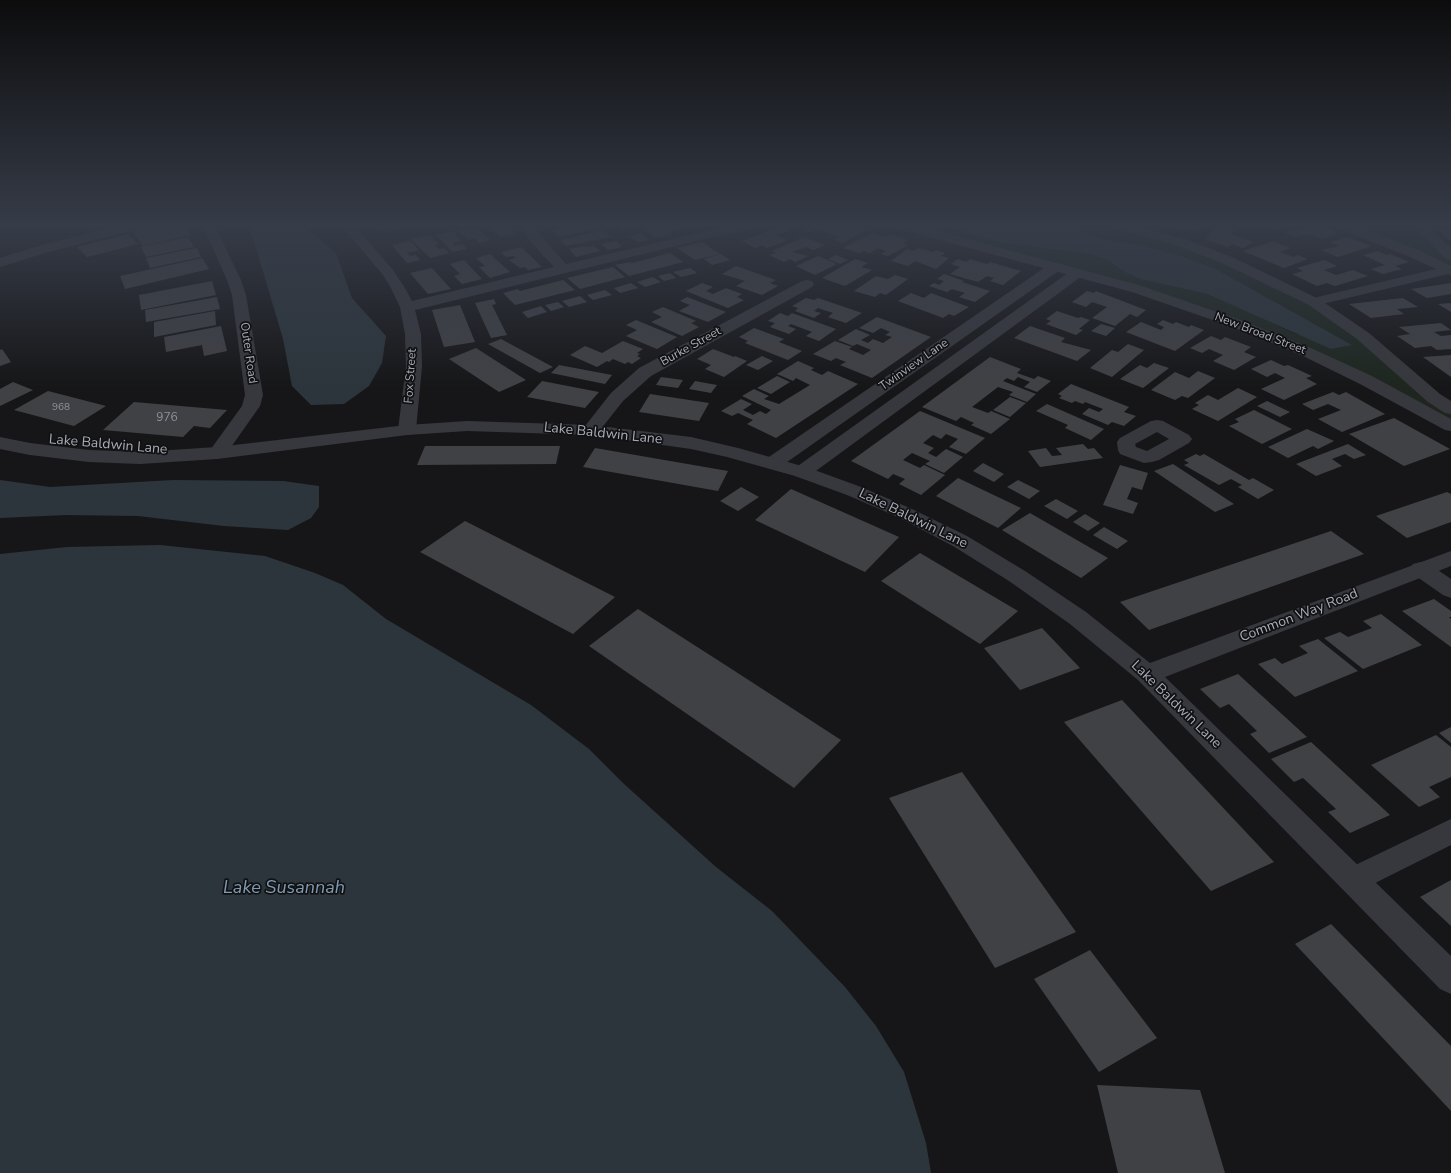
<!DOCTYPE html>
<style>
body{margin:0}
canvas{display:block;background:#161618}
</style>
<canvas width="1451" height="1173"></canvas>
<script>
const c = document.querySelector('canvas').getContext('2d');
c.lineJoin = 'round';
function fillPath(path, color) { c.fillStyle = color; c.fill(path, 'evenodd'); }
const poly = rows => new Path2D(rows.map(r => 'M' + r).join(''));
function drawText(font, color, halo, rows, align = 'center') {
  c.font = font + ' "Nunito Sans",sans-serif'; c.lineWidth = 3.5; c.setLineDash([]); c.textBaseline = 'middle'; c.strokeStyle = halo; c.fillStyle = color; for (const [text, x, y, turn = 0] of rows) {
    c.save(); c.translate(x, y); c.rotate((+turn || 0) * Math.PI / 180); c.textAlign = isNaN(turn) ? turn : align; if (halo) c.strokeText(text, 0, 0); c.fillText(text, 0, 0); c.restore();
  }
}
const green = poly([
 [904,224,938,224,986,239,1011,244,1085,253,1107,260,1123,271,1140,279,1207,294,1253,314,1295,334,1351,345,1214,268,1146,246,1103,239,1060,224,1109,224,1132,230,1220,259,1317,307,1451,412,1451,421,1252,327],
 [1346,224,1418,224,1451,258,1451,270]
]);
const water = poly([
 [249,224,301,224,336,253,352,298,386,336,382,363,369,386,344,404,311,405,292,386,283,339],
 [938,224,1060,224,1103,239,1146,246,1177,255,1214,268,1352,345,1331,349,1207,294,1140,279,1123,271,1107,260,1085,253,1011,244,986,239],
 [0,480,50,487,173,480,283,481,319,486,319,507,311,518,288,530,224,526,138,516,66,515,0,518],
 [160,545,265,556,315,573,343,585,386,619,531,705,589,749,623,783,716,867,772,911,845,987,876,1026,904,1072,926,1143,931,1173,0,1173,0,554,67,547]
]);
const building = poly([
 [72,224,103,224,90,229],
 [160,224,189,224,191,227,185,228,191,235,143,246,132,230],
 [372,224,400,224,403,228,385,232,383,230,378,231],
 [505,224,516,234,501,237,487,225],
 [581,224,588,225,598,224,602,228,559,237,552,230],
 [616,224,641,224,641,225,621,229],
 [658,224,676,224,682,229,669,232,672,234,656,238,643,227],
 [814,224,853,224,868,229,843,243,834,240,839,237,816,229,811,232,803,229],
 [1166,224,1209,224,1198,232,1187,229,1185,231,1164,225],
 [1260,224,1290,224,1277,230],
 [1314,224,1319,224,1336,231,1333,232,1338,234,1322,239,1308,234,1296,237,1285,233],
 [1219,225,1236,231,1230,234,1254,242,1243,248,1232,244,1228,247,1205,239,1210,236,1206,235,1216,230,1213,229],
 [782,226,791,230,776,235,787,240,767,248,762,245,755,248,742,241],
 [475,227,491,240,479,243,475,238,469,240,458,231],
 [1438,229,1451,230,1451,240,1447,239],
 [603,230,611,237,566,246,560,240],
 [453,231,461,241,452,243,455,246,462,244,467,249,452,252,436,235],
 [640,233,649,240,638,242,629,236],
 [872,233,885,237,890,234,908,240,903,243,908,245,888,256,881,254,886,251,878,248,870,253,864,251,859,253,843,248],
 [128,234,138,244,87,257,77,247],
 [429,235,439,244,435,245,439,249,444,248,449,253,430,258,411,239],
 [188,237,194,247,146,257,141,247],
 [804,237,825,245,814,250,806,247,792,252,808,256,795,262,790,259,784,262,769,255,776,253,772,251],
 [1348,237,1371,246,1338,257,1321,250,1339,246,1330,242],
 [410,241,419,250,407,253,410,256,416,255,420,260,407,263,392,245],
 [616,241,622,247,608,250,602,244],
 [1273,241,1290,248,1280,252,1293,257,1298,255,1308,259,1284,268,1243,251],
 [702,242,720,254,695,260,677,248],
 [585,246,586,247,594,246,600,251,576,257,569,249],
 [521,247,542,267,528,270,525,267,520,268,509,260,516,258,513,256,506,257,501,252],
 [197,248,201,257,150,268,146,258],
 [918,248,933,252,936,250,945,253,941,256,949,258,936,269,915,261,908,266,891,261,907,249,914,251],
 [1378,251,1386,255,1390,254,1409,262,1395,266,1402,269,1383,274,1371,269,1385,265,1363,255],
 [670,253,683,262,629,276,615,265,630,262,632,263],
 [490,254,510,272,490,278,479,267,485,266,476,258],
 [721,254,730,260,712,265,704,259],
 [836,255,848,260,840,264,828,259],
 [818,256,837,264,815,275,796,266],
 [202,258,209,269,125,289,120,276],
 [855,259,868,263,861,267,872,270,845,286,822,278],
 [958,259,966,262,970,259,987,264,990,262,1021,271,1003,285,990,281,994,278,987,276,978,282,950,274,960,267,951,264],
 [464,260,482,279,462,284,454,276,460,274,450,264],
 [1324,260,1337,266,1324,270,1336,275,1353,270,1368,276,1335,286,1327,283,1317,286,1292,274,1303,271,1297,268],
 [736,266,776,280,770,283,778,286,762,295,736,286,745,281,722,274],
 [613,267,625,277,580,289,567,278],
 [432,268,451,289,428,294,410,273],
 [690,268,697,273,681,277,673,272],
 [670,273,676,278,664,281,658,276],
 [944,274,964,281,962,282,990,291,975,302,959,297,965,293,952,289,947,292,929,286,934,283,939,285,944,281,937,279],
 [895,275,908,279,886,295,880,293,875,297,854,291,876,276,888,279],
 [653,277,661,282,645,287,637,282],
 [563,280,575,290,515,305,503,293,518,289,520,291],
 [212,281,216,295,141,310,139,295],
 [631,283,638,288,620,293,614,288],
 [702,283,713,287,706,291,713,294,726,288,742,294,737,297,744,300,728,308,686,291],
 [1451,283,1451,294,1427,298,1411,289],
 [605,290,612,295,593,300,587,295],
 [1087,291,1094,293,1096,291,1146,310,1137,317,1130,314,1115,326,1092,318,1107,307,1092,302,1086,307,1072,302],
 [911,293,924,298,931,293,969,307,954,316,949,314,943,318,898,301],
 [580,296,587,302,569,307,562,301],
 [217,297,220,309,146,322,145,310],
 [687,297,726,312,708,322,679,311,690,305,680,301],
 [806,298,814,300,818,298,862,313,846,323,828,317,833,313,818,308,814,311,821,313,814,318,795,311,798,308,792,306],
 [1403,298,1418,307,1397,309,1404,314,1371,318,1349,304],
 [494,299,496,304,492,305,507,335,491,338,475,303],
 [558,302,564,307,551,311,545,305],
 [1451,303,1451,312,1438,304],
 [460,305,475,342,444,347,432,310],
 [541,306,547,312,528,318,522,312],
 [663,307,696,321,691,323,699,327,682,336,651,322,662,317,652,312],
 [215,311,216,325,154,337,154,322],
 [1057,311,1078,318,1081,317,1090,320,1079,329,1083,330,1076,335,1046,324,1051,321,1046,319],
 [780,313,788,316,792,313,836,329,819,341,806,336,812,332,791,324,788,326,796,329,789,334,770,327,775,323,768,321],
 [877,317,931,337,872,378,840,365,846,362,836,358,831,361,813,354,835,341,852,347,849,349,863,355,871,350,857,344,853,346,838,340,856,329,870,335,861,340,868,343,873,339,883,343,892,337,885,335,890,332,881,328,873,333,859,328],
 [636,320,677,337,657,349,626,336,637,330,626,325],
 [1163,320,1173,324,1176,322,1189,327,1191,325,1204,330,1175,351,1126,332,1141,322,1161,330,1164,327,1157,324],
 [1441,323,1451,330,1434,332,1441,336,1451,335,1451,349,1437,350,1431,346,1415,348,1397,336,1410,334,1399,327],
 [1101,324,1115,328,1106,336,1091,331],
 [221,326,227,351,204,356,202,345,166,352,164,337],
 [1030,326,1065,338,1061,342,1091,350,1077,361,1014,338],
 [754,328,784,339,779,342,802,351,788,360,745,343,748,341,739,337],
 [1211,336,1221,340,1225,337,1251,347,1244,352,1256,357,1234,370,1213,361,1223,355,1209,349,1202,353,1190,348],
 [501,339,553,367,540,373,488,344],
 [623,341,643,349,637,353,640,354,637,356,641,358,632,364,628,362,625,364,613,359,609,362,607,361,597,367,570,355,585,346,602,353],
 [1128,344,1144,350,1112,377,1090,368,1112,350,1118,352],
 [476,348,526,380,499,392,449,359],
 [2,349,11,362,0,366,0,350],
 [713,349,734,357,735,356,747,361,724,377,705,369,711,365,697,359],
 [1451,355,1451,377,1423,357],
 [762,356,773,361,758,370,746,365],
 [990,357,1021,369,1017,373,1034,379,1038,376,1051,381,1037,392,1024,387,1030,382,1018,377,1014,381,1007,378,1003,381,1036,394,1027,402,1009,395,1013,392,998,387,972,407,988,413,991,411,1010,419,991,434,971,425,974,423,961,417,956,421,922,407],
 [1271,360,1284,366,1288,365,1312,376,1306,378,1317,384,1284,400,1261,389,1285,378,1275,373,1267,377,1251,369],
 [798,361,814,368,811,370,822,375,828,371,858,384,776,438,747,424,753,420,738,413,732,416,721,411,741,399,752,404,743,410,753,415,760,411,766,414,771,410,742,396,754,389,769,396,764,399,779,404,810,385,796,378,793,381,777,374],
 [1154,363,1169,368,1143,388,1120,379,1140,365,1147,368],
 [559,365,612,375,605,384,551,373],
 [1198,371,1215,378,1188,398,1182,396,1175,400,1151,390,1175,372,1189,378],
 [777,376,790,382,771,394,757,388],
 [661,377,683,380,678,388,656,385],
 [542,381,599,392,585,408,527,397],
 [695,381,717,385,711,393,689,389],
 [13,382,33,390,0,406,0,389],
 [1071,384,1129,407,1124,412,1136,416,1124,426,1112,422,1108,425,1082,414,1089,408,1099,412,1103,409,1085,402,1083,404,1075,401,1072,403,1059,398,1062,396,1058,394],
 [1238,388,1257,397,1218,421,1192,409,1199,405,1195,403,1208,395,1218,400],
 [48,391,106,406,74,426,14,410],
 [1333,392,1339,395,1346,392,1385,414,1342,432,1318,419,1341,410,1328,404,1313,410,1302,404],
 [650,394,709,403,699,421,639,412],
 [1010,397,1026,403,1010,417,993,410],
 [1267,401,1290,412,1280,417,1257,406],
 [134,402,227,410,210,428,194,426,183,437,103,430],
 [1047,404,1104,429,1091,440,1065,428,1068,425,1036,411],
 [1254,410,1292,429,1262,444,1229,426,1239,422,1235,419],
 [920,411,985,438,966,454,949,447,958,439,946,434,941,439,933,435,923,443,934,448,928,453,936,457,946,449,963,457,944,473,925,464,930,461,912,453,903,460,920,468,924,465,945,475,921,495,899,484,905,479,893,474,888,479,851,461],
 [1394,418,1450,449,1404,466,1349,434],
 [1307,429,1334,441,1318,449,1313,446,1288,458,1268,447],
 [1083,444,1088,449,1094,448,1103,458,1040,467,1028,451,1046,448,1052,456,1062,455,1056,448],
 [1348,444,1366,455,1354,459,1345,454,1332,459,1342,466,1316,476,1296,464],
 [425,446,560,446,556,464,417,465],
 [595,448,728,471,718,491,583,467],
 [1196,454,1200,456,1204,454,1249,480,1253,478,1274,490,1258,499,1238,487,1242,485,1231,479,1219,485,1184,465,1189,463,1184,460],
 [983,463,1004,474,994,482,973,471],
 [1173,464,1234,504,1215,512,1154,471],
 [1120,465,1148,473,1142,490,1132,487,1127,499,1138,503,1133,514,1103,505],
 [958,478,1021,508,998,528,936,496],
 [1018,480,1040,491,1029,499,1007,487],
 [741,487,759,497,738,511,720,501],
 [791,489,899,537,865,572,755,520],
 [1447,492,1451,494,1451,522,1407,538,1376,516],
 [1056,499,1078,511,1067,519,1044,506],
 [1030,513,1108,558,1081,578,1002,530],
 [1085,514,1100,523,1088,531,1073,522],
 [465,521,532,555,615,597,573,634,420,552],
 [1104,527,1128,541,1117,549,1093,535],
 [1331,531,1364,554,1149,630,1120,602],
 [920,553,1018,611,980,644,881,581],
 [1434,599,1451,611,1451,617,1449,617,1451,619,1451,647,1402,611],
 [638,609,730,668,841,740,794,788,589,646],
 [1381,614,1422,645,1363,669,1324,638,1340,632,1348,637,1372,628,1363,621],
 [1042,628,1080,668,1020,690,984,648],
 [1318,639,1358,671,1295,697,1258,664,1275,658,1282,664,1308,653,1299,646],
 [1238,674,1307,737,1269,753,1250,734,1257,731,1229,704,1220,708,1200,689],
 [1122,700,1274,862,1211,891,1064,722],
 [1451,727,1451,743,1439,733],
 [1436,735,1451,747,1451,777,1429,787,1440,797,1419,807,1371,765],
 [1311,742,1390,815,1350,833,1328,812,1336,809,1303,778,1294,782,1271,759],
 [962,772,1076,932,995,968,889,798],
 [1451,880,1451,926,1420,897],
 [1331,924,1451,1046,1451,1111,1295,944],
 [1090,950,1157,1038,1099,1072,1034,979],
 [1097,1085,1200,1090,1225,1173,1118,1173]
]);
const minor = poly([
 [126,224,147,224,146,227,45,253,0,267,0,258,35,247,126,224],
 [202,224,214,224,241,280,246,295,263,395,260,406,224,457,217,459,210,457,208,453,242,406,245,395,232,295,227,280,202,224],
 [340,224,353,224,393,270,405,288,412,301,554,267,531,242,520,224,532,224,541,236,566,264,737,224,762,224,761,227,756,228,708,238,415,310,421,334,422,366,416,430,413,434,407,435,401,434,398,430,406,366,405,334,400,307,391,288,383,275,340,224],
 [1334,224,1352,224,1418,250,1451,266,1451,275,1448,274,1314,306,1309,305,1307,302,1309,299,1436,269,1408,256,1335,227,1334,224],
 [1412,224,1425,224,1451,248,1451,260,1446,259,1412,224],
 [1055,263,1060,264,1062,267,1060,270,780,467,773,469,766,467,764,463,766,459,1050,264,1055,263],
 [1077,269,1082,270,1084,273,1082,276,809,476,802,478,795,476,792,472,795,468,1072,270,1077,269],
 [807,280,812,281,814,284,812,287,651,376,623,401,597,434,591,435,585,434,582,430,611,393,639,368,802,281,807,280],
 [1157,420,1163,421,1189,435,1192,439,1189,443,1159,460,1152,462,1144,463,1120,454,1118,450,1117,442,1120,438,1151,421,1157,420],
 [1157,432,1169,439,1147,451,1136,447,1135,444,1157,432],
 [1421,562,1429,564,1451,579,1451,598,1443,595,1413,574,1410,569,1413,564,1421,562],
 [1451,819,1451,845,1363,889,1353,893,1343,889,1338,880,1343,871,1451,819]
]);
const tertiary = poly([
 [891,224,912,224,1142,286,1243,321,1313,349,1372,376,1451,419,1451,431,1445,430,1360,384,1301,355,1233,327,1132,292,892,227,891,224],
 [1109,224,1130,224,1188,240,1234,258,1319,299,1369,333,1440,394,1451,401,1451,414,1445,413,1428,402,1357,339,1309,305,1224,264,1178,246,1110,227,1109,224],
 [467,421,591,425,691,437,738,448,809,468,861,487,912,509,967,536,1025,571,1086,612,1150,663,1451,551,1451,566,1165,677,1451,956,1451,994,1440,989,1138,680,1070,624,1009,581,953,546,898,517,847,495,795,476,727,457,691,449,591,435,467,431,407,435,217,459,140,464,89,462,30,455,0,449,0,437,30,443,89,450,140,452,217,447,407,425,467,421]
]);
const farNumbernames = [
 ["968",61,408]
];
const farStreetnames = [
 ["New Broad Street",1260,334,21],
 ["Burke Street",691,347,-29],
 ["Outer Road",248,353,82],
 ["Twinview Lane",914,365,-35],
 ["Fox Street",411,376,-86]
];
const numberNames = [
 ["976",167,418]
];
const streetNames = [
 ["Lake Baldwin Lane",603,434,6],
 ["Lake Baldwin Lane",108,445,5],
 ["Lake Baldwin Lane",913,519,26],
 ["Common Way Road",1299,616,-21],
 ["Lake Baldwin Lane",1176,705,44]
];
const nearWaternames = [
 ["Lake Susannah",284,889]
];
fillPath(green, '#1e261f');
fillPath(water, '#2c353c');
fillPath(building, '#404145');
fillPath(minor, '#37383d');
fillPath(tertiary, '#37383d');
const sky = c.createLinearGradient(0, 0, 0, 388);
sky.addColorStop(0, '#0c0c0d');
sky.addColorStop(0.58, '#363c48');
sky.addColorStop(1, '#363c4800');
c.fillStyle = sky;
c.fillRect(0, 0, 1451, 388);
drawText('10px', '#8e929b', null, farNumbernames);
drawText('12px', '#a8adb8', '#111113', farStreetnames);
drawText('12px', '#8e929b', null, numberNames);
drawText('14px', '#a8adb8', '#111113', streetNames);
drawText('italic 18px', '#7f9bb3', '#111113', nearWaternames);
</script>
